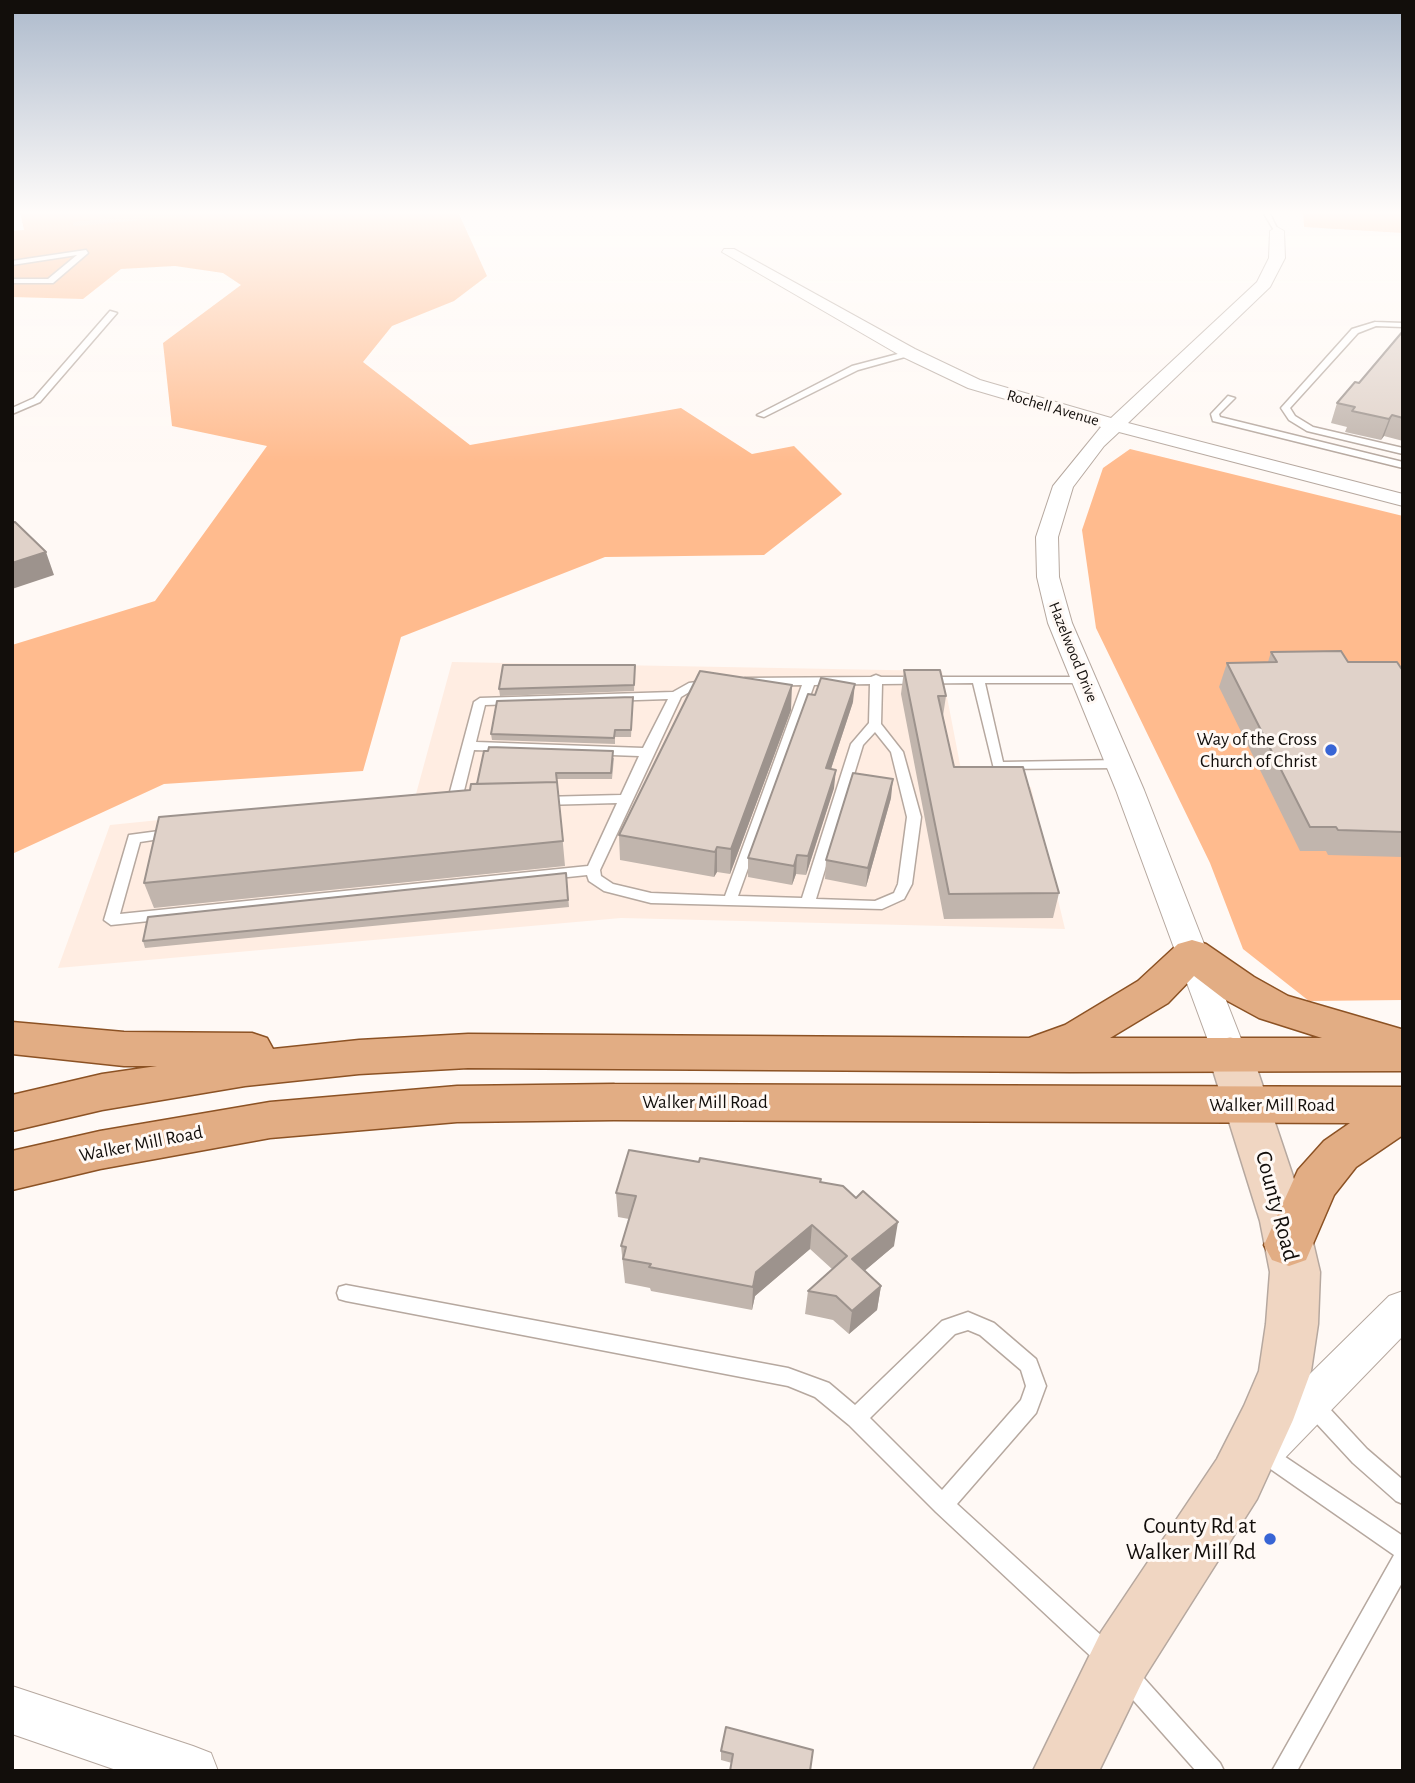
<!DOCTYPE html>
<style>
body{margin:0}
#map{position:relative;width:1415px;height:1783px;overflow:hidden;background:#fff9f5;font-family:"Alegreya Sans",sans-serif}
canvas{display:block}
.frame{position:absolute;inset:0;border:14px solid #120e0b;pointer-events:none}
</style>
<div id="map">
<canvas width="1415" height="1783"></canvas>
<div class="frame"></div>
</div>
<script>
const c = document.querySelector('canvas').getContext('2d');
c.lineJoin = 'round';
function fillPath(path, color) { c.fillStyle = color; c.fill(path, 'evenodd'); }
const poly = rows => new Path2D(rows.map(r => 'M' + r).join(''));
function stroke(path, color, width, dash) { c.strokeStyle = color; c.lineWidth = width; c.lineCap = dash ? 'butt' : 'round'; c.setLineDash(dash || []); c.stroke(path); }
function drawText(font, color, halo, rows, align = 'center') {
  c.font = font + ' "Alegreya Sans",sans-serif'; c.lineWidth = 6; c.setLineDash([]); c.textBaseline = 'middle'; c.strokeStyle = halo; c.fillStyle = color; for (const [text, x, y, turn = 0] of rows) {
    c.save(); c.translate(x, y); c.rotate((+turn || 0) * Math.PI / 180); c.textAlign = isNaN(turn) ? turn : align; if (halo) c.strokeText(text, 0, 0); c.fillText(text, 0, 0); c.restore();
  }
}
const built = poly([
 [452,662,942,671,964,785,1031,787,1065,929,621,918,58,968,110,825,416,794]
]);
const green = poly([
 [20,212,464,212,459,214,487,276,454,301,392,326,363,362,470,445,681,408,752,454,794,446,842,494,764,555,605,557,401,637,363,771,164,784,12,854,12,645,155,601,267,446,172,426,163,343,241,285,223,273,175,266,121,269,83,299,12,297,12,231,24,230],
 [1303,212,1403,212,1403,233,1304,227],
 [1130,449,1403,516,1403,1000,1309,1001,1243,949,1210,863,1096,628,1082,530,1103,468]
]);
const stream = poly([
 [75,224,202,212]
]);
const lane = poly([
 [1263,212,1269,212,1279,232,1275,232,1263,212],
 [86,250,88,253,53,283,12,283,12,279,48,279,77,255,12,265,12,261,86,250],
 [110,311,117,313,40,402,12,414,12,408,34,398,110,311],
 [1375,322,1403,323,1403,327,1376,326,1358,333,1290,408,1295,416,1313,427,1403,448,1403,454,1307,431,1289,420,1281,408,1352,329,1375,322],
 [909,351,913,353,912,355,858,370,764,417,757,415,852,366,909,351],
 [1228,396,1235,398,1219,414,1220,417,1403,462,1403,468,1213,421,1211,414,1228,396],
 [876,675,881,677,1087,677,1089,679,1083,683,985,683,1003,762,1119,760,1125,764,1119,768,994,769,973,683,882,684,881,724,903,752,921,817,912,884,904,899,882,909,651,903,604,891,589,881,587,875,111,925,104,920,129,835,174,829,179,830,181,833,179,836,140,842,120,914,588,866,617,803,542,805,535,801,542,797,621,795,639,756,474,750,461,803,459,806,449,806,447,803,474,702,480,698,673,692,689,683,711,680,715,682,715,686,696,688,681,697,600,870,601,876,613,884,651,893,725,896,802,685,745,686,739,682,745,678,871,677,876,675],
 [870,684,869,723,851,744,802,898,738,896,814,685,870,684],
 [668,699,643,748,476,742,485,705,668,699],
 [875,732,891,752,907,817,898,884,894,893,875,901,816,899,863,745,875,732],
 [346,1285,788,1368,829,1383,855,1405,942,1321,968,1312,994,1323,1036,1359,1046,1386,1036,1413,957,1504,1115,1648,1118,1656,1115,1664,1107,1667,1099,1664,936,1512,849,1425,815,1397,788,1386,346,1301,339,1299,337,1293,339,1287,346,1285],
 [968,1330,980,1335,1021,1370,1026,1386,1021,1400,942,1490,870,1418,955,1334,968,1330],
 [1311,1394,1318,1396,1367,1449,1403,1480,1403,1504,1396,1501,1353,1463,1304,1410,1301,1403,1304,1396,1311,1394],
 [1266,1444,1403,1536,1403,1581,1297,1771,1272,1771,1394,1555,1259,1461,1256,1454,1259,1447,1266,1444],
 [1126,1664,1134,1667,1220,1763,1224,1771,1196,1771,1118,1683,1115,1675,1118,1667,1126,1664]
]);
const street = poly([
 [1277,227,1284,231,1285,258,1270,287,1128,423,1403,494,1403,506,1119,432,1104,446,1073,487,1058,537,1059,577,1072,623,1144,790,1247,1054,1242,1063,1230,1067,1218,1063,1213,1054,1116,790,1048,623,1037,577,1036,537,1053,486,1101,427,968,388,903,357,722,252,724,249,734,249,915,349,980,380,1111,418,1257,282,1269,258,1270,231,1277,227],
 [1403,1291,1403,1336,1280,1463,1265,1469,1250,1463,1244,1448,1250,1433,1389,1296,1403,1291],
 [12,1686,193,1746,211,1753,218,1771,119,1771,12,1734,12,1686]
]);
const secondary = poly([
 [1230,1037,1245,1042,1252,1054,1308,1221,1320,1272,1318,1324,1311,1371,1293,1420,1257,1499,1145,1676,1099,1771,1033,1771,1101,1632,1217,1459,1244,1406,1259,1371,1266,1324,1270,1272,1260,1221,1208,1054,1215,1042,1230,1037]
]);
const primary = poly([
 [1192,940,1206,944,1254,977,1288,996,1401,1029,1403,1071,1070,1072,468,1068,359,1074,245,1086,102,1110,12,1131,12,1095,102,1074,157,1066,124,1066,12,1054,12,1022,124,1032,252,1033,267,1038,273,1049,359,1040,468,1034,1029,1038,1065,1025,1138,981,1178,944,1192,940],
 [1194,976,1224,999,1259,1018,1322,1038,1110,1038,1168,1003,1194,976],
 [614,1084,1403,1087,1403,1135,1356,1167,1334,1195,1306,1260,1289,1266,1272,1260,1264,1245,1298,1170,1324,1141,1350,1123,614,1120,457,1122,270,1138,100,1169,12,1190,12,1151,100,1131,270,1102,457,1086,614,1084]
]);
const wall = poly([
 [1403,331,1403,441,1384,436,1381,440,1345,432,1347,427,1331,423,1337,403,1359,383],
 [1271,652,1403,671,1403,857,1328,855,1326,851,1300,851,1219,687,1227,663,1268,662],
 [635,665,634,691,500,696,499,689],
 [904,670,946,696,943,716,954,767,1059,893,1053,918,944,919,901,694],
 [633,697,631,737,615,737,615,744,492,740,491,734],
 [853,702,831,769,834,788,806,875,796,874,792,885,748,877,748,858],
 [791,710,730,874,717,872,714,877,620,860,619,835],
 [614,758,612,779,557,779,565,866,154,908,144,883,470,790,477,784],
 [891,798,866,887,825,879,826,860],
 [566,873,569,907,145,948,143,941],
 [821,1182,894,1246,864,1271,881,1286,877,1310,849,1334,833,1320,805,1314,808,1291,832,1269,810,1249,755,1296,752,1310,651,1291,650,1288,625,1283,621,1246,629,1219,618,1217,616,1193],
 [721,1751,810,1771,732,1763,721,1760]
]);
const shadedWall = poly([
 [1392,415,1384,436,1381,440,1389,419],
 [46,552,54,575,12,589,12,563],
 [855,684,853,702,825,787,826,768],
 [792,685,791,710,730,874,731,849],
 [836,770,834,788,806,875,808,856],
 [893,779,891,798,866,887,868,868],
 [717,847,717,872,714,877,715,852],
 [797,855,796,874,792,885,794,866],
 [898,1222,894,1246,849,1284,852,1259],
 [812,1225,810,1249,755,1296,752,1310,753,1287,756,1272],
 [881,1286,877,1310,849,1334,852,1311]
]);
const building = poly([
 [1403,331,1403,418,1392,415,1389,419,1352,411,1355,407,1337,403,1355,382,1359,383,1403,331],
 [15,522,46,552,12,563,12,523,15,522],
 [1341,651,1348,662,1397,662,1403,671,1403,832,1338,830,1336,827,1310,827,1227,663,1277,662,1271,652,1341,651],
 [503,665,635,665,634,685,499,689,503,665],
 [904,670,940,670,946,696,938,696,954,767,1023,767,1059,893,949,894,904,670],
 [700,671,792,685,731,849,717,847,715,852,619,835,700,671],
 [821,678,855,684,826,768,836,770,808,856,797,855,794,866,748,858,808,694,815,695,821,678],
 [633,697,631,730,615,730,614,738,491,734,497,701,633,697],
 [489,747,613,751,611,773,556,773,557,782,477,784,484,751,488,751,489,747],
 [853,773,893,779,868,868,826,860,853,773],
 [557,782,563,841,144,883,159,817,470,790,471,784,557,782],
 [566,873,568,900,143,941,148,917,566,873],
 [629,1150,699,1162,700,1158,821,1179,820,1182,843,1186,856,1198,863,1191,898,1222,852,1259,881,1286,852,1311,836,1296,808,1291,847,1256,812,1225,756,1272,753,1287,649,1267,651,1264,623,1259,626,1247,621,1246,636,1196,616,1193,629,1150],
 [726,1727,813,1750,810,1771,730,1771,733,1754,721,1751,726,1727]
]);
const markers = [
 [1331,750,7,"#3865d5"],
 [1270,1539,7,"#3865d5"]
];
const farStreetnames = [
 ["Rochell Avenue",1053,408,16],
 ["Hazelwood Drive",1073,652,68]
];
const poiNames = [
 ["Way of the Cross",1317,739],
 ["Church of Christ",1317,761]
];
const streetNames = [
 ["Walker Mill Road",705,1102],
 ["Walker Mill Road",1272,1105],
 ["Walker Mill Road",141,1144,-11]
];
const nearStreetnames = [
 ["County Road",1277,1206,75]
];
const nearPoinames = [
 ["County Rd at",1256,1526],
 ["Walker Mill Rd",1256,1552]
];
fillPath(built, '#ffede2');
fillPath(green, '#ffbb8e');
stroke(stream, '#f5c3a3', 4.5);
stroke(lane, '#b6a89f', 3);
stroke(street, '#b6a89f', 2);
stroke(secondary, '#b6a89f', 3);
stroke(primary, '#8c5224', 3);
fillPath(lane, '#fff');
fillPath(street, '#fff');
fillPath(secondary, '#f0d6c2');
fillPath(primary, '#e2ad84');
fillPath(wall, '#c1b5ad');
fillPath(shadedWall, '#9d938d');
fillPath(building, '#e0d2c9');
stroke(building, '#9d938d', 2);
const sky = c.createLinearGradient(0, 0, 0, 462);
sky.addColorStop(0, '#adbacc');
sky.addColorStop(0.46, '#fffcfa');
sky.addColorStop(1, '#fffcfa00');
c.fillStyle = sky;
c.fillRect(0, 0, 1415, 462);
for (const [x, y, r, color] of markers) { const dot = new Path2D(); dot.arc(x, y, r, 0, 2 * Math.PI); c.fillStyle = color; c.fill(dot); stroke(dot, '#fff9f5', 2.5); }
drawText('16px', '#120e0b', '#fff9f5', farStreetnames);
drawText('19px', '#120e0b', '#fff9f5', poiNames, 'right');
drawText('19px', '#120e0b', '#fff9f5', streetNames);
drawText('23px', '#120e0b', '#fff9f5', nearStreetnames);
drawText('23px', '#120e0b', '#fff9f5', nearPoinames, 'right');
</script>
